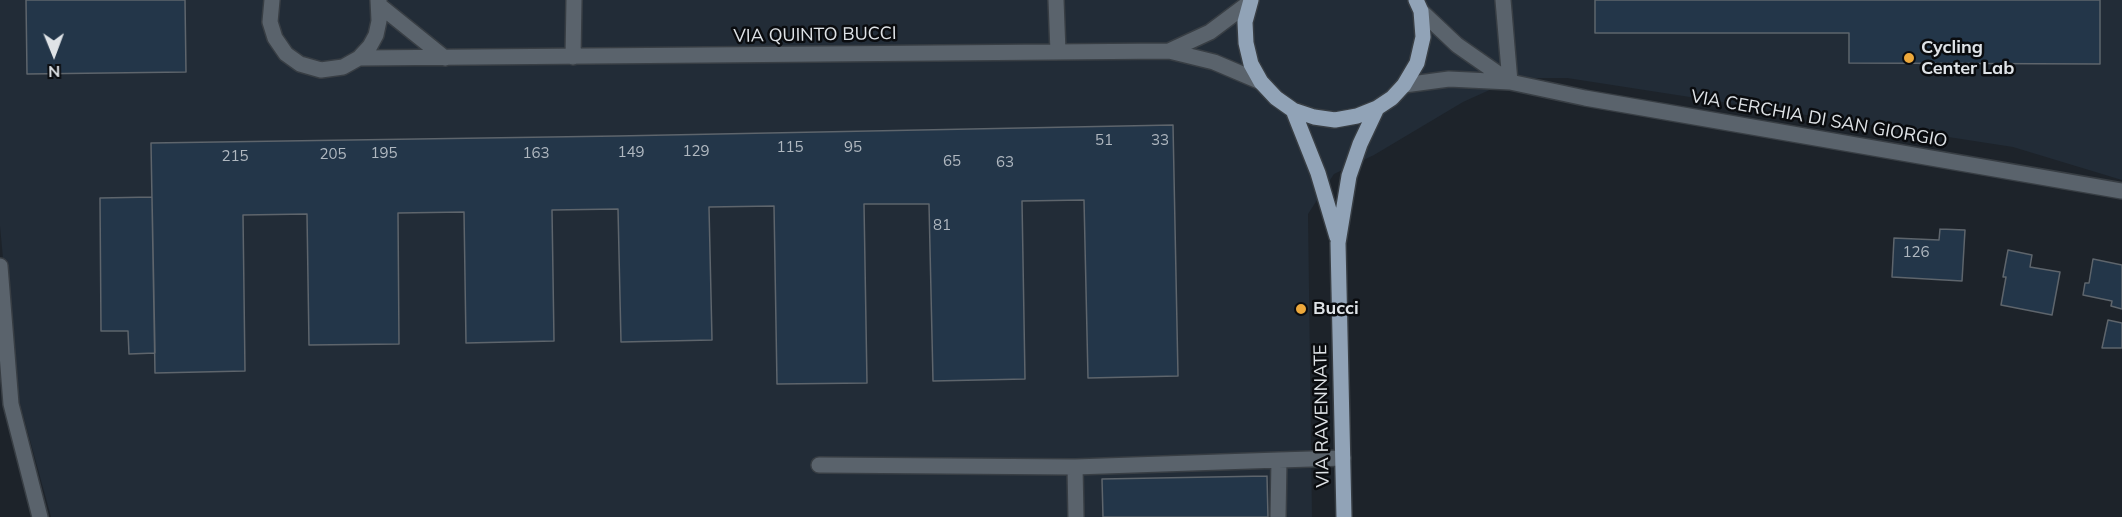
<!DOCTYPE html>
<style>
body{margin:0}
#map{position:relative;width:2122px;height:517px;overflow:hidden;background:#1d232a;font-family:Mulish,sans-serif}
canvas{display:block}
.north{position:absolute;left:24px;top:24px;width:60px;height:60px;-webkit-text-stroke:4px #0a0c0f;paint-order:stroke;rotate:179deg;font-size:16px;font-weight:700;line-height:24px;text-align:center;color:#dfe3e7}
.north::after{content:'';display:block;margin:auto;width:21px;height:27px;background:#dfe3e7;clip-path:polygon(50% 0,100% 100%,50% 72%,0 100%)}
</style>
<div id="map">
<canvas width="2122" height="517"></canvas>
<div class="north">N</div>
</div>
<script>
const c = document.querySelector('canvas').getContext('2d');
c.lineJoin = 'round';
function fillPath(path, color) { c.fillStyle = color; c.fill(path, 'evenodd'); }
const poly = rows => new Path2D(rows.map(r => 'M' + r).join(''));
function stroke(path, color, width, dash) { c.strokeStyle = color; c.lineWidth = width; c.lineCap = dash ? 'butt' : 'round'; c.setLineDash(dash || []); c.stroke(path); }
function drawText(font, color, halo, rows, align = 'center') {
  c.font = font + ' Mulish,sans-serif'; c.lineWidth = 5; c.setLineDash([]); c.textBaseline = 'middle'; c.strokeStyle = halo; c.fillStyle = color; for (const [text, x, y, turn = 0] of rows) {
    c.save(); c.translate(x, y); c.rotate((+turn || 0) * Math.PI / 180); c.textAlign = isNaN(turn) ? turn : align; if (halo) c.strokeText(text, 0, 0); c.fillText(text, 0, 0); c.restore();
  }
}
const built = poly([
 [0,0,2122,0,2122,180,2013,147,1567,78,1516,78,1463,102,1374,155,1334,174,1308,214,1312,517,51,517,19,400,12,355,0,226]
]);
const building = poly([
 [26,0,185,0,186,72,27,74,26,0],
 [1595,0,2100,0,2100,64,1849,63,1849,33,1595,33,1595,0],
 [1173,125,1178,376,1088,378,1084,200,1022,201,1025,379,933,381,929,204,864,204,867,383,777,384,774,206,709,207,712,340,621,342,618,209,552,210,554,341,466,343,464,212,398,213,399,344,309,345,307,214,243,215,245,371,155,373,151,143,617,136,1173,125],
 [152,197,155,353,129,354,128,331,101,331,100,198,152,197],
 [1940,229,1965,230,1962,281,1892,277,1894,238,1939,240,1940,229],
 [2008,250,2032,255,2030,267,2060,272,2052,315,2001,305,2006,277,2003,277,2008,250],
 [2093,259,2122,265,2122,309,2111,306,2112,301,2083,295,2085,283,2089,283,2093,259],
 [2108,320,2122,323,2122,348,2102,348,2108,320],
 [1267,476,1268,517,1103,517,1102,479,1267,476]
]);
const minor = poly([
 [272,0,270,22,275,38,286,54,300,64,321,70,343,67,359,58,370,46,376,35,379,21,378,0],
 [379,0,379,5,445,58],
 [1056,0,1058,52],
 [1503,0,1510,82],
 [1421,11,1457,45,1510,82],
 [1169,51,1210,32,1250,2],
 [573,57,574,0],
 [359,58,1169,51,1214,62,1261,82],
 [1404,85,1449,79,1510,82,1585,98,2122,191],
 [0,266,11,404,40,517],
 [819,465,1075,467,1279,460],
 [1075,467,1076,517],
 [1278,517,1279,460,1343,458]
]);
const major = poly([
 [1251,0,1245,22,1246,43,1251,64,1261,82,1276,98,1293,110,1314,117,1335,120,1357,116,1377,108,1392,98,1404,85,1417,63,1423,37,1421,11,1416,0],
 [1293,110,1318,173,1337,237],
 [1344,517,1338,243,1349,176,1360,144,1377,108]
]);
const markers = [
 [1909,58,6,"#eda83b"],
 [1301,309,6,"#eda83b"]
];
const numberNames = [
 ["51",1104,140],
 ["33",1160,140],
 ["115",790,147],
 ["95",853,147],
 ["129",696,151],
 ["149",631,152],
 ["195",384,153],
 ["163",536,153],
 ["205",333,154],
 ["215",235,156],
 ["65",952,161],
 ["63",1005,162],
 ["81",942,225],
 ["126",1916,252]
];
const streetNames = [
 ["VIA QUINTO BUCCI",815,35,-1],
 ["VIA CERCHIA DI SAN GIORGIO",1819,119,10],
 ["VIA RAVENNATE",1322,416,-91]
];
const poiNames = [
 ["Cycling",1921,48],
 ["Center Lab",1921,69],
 ["Bucci",1313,309]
];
fillPath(built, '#222c37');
fillPath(building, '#233649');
stroke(building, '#5e656c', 1.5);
stroke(minor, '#383e44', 18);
stroke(major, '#383e44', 18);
stroke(minor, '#5a636c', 15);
stroke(major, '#91a3b7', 15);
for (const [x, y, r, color] of markers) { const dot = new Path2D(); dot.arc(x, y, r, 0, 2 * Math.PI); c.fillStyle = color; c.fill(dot); stroke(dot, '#0a0c0f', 2); }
drawText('15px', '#b0b8c0', null, numberNames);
drawText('18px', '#dfe3e7', '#0a0c0f', streetNames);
drawText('bold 18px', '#dfe3e7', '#0a0c0f', poiNames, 'left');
</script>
